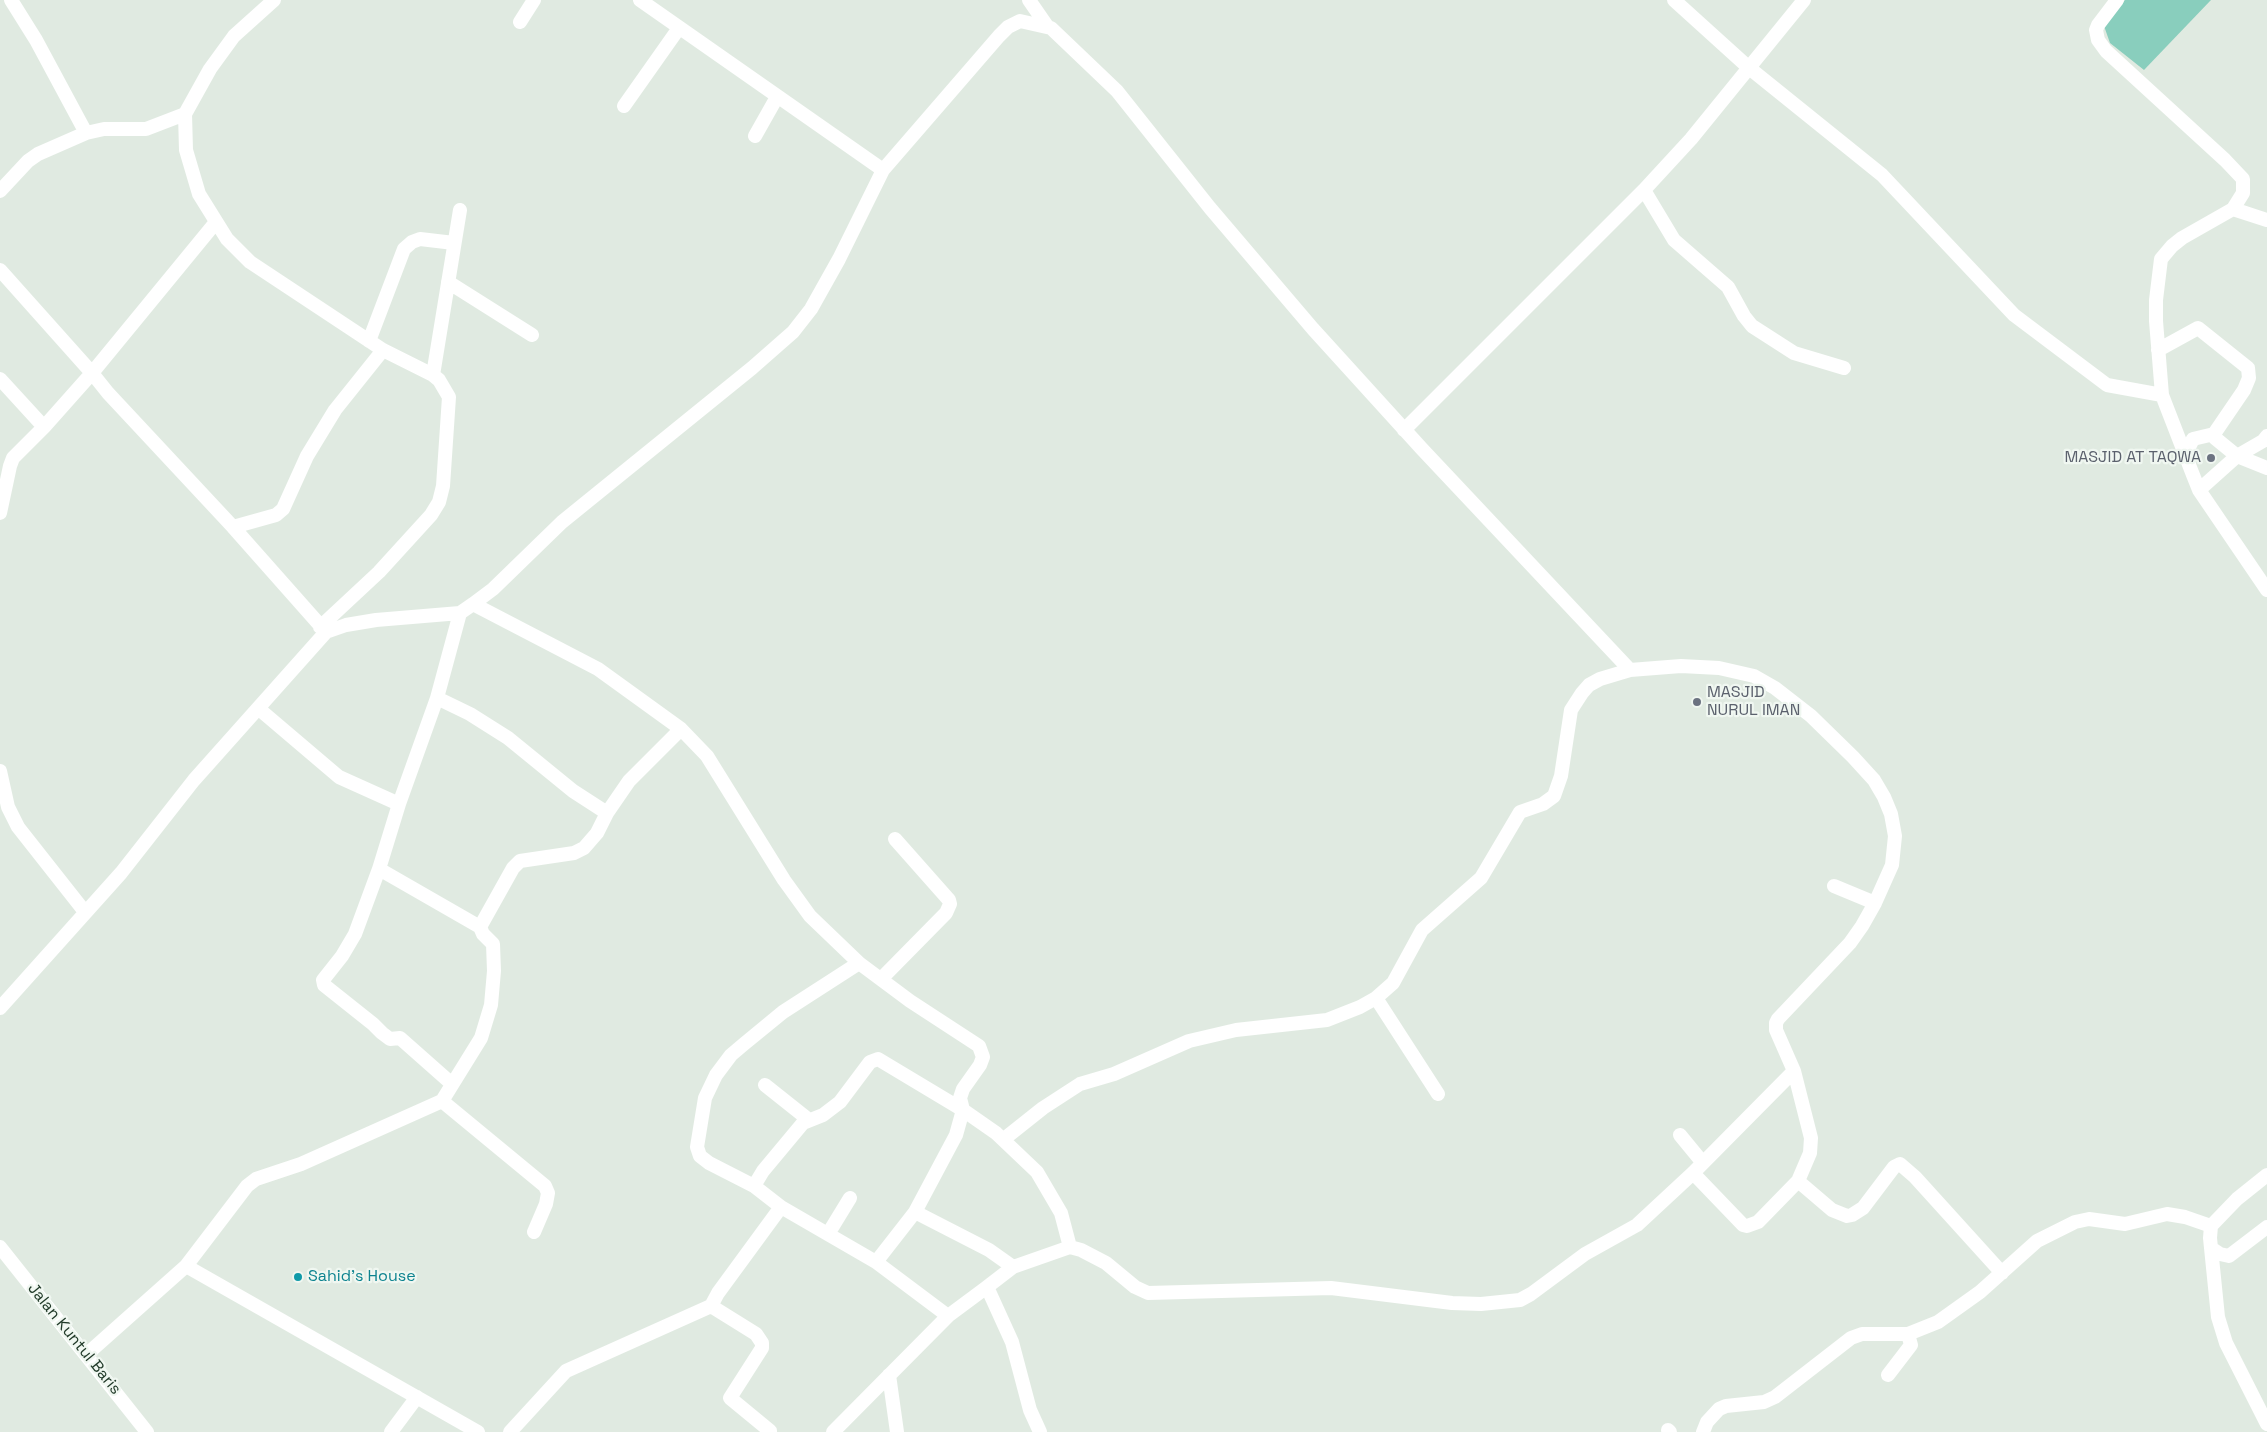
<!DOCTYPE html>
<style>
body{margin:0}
canvas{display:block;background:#e0eae1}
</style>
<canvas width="2267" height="1432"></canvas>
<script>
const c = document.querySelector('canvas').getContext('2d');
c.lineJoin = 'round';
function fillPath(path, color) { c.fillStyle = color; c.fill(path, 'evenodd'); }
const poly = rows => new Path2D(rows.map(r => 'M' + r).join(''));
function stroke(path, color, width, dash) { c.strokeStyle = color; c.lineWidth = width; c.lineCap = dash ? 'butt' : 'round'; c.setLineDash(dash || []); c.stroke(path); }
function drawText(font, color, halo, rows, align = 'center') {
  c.font = font + ' "Space Grotesk",sans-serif'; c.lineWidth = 4.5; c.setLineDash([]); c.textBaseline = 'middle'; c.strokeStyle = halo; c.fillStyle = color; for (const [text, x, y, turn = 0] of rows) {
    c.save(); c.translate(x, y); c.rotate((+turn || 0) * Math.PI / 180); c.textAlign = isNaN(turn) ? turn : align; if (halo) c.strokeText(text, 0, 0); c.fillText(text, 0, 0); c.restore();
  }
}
const water = poly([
 [2125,0,2211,0,2144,70,2110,43,2104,26]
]);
const minor = poly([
 [11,0,36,40,86,133],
 [274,0,234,36,210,69,185,114,186,150,199,194,227,239,250,262,383,350,433,375,439,380,449,397,443,486,439,502,431,515,379,572,320,627],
 [640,0,883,170],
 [1029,0,1047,26],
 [1674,0,1748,67,1882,175,2014,315,2107,385,2162,395],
 [2117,0,2098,25,2096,30,2098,40,2106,51,2225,160,2243,179,2243,193,2233,209,2182,238,2172,246,2161,259,2156,300,2156,321,2162,395,2193,475,2199,490,2267,590],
 [520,22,534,0],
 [624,106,679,28],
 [755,136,777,97],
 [1644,190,1674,240,1728,287,1744,316,1752,326,1794,353,1844,368],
 [0,191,28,161,38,154,86,133,104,129,146,129,185,114],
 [2233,209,2267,220],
 [0,270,92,373,108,393,233,527,326,632],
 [448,282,532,335],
 [369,341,404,249,412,242,420,239,454,243],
 [2158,350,2198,328,2248,368,2249,378,2244,390,2214,434,2215,438,2237,456,2267,468],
 [433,375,460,210],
 [0,379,44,427,13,458,10,466,0,513],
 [44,427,92,373,216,222],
 [1404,430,1644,190,1691,139,1804,0],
 [2186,453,2193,439,2214,434],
 [2199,490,2237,456,2263,441,2267,436],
 [233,527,276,515,283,509,307,456,335,410,383,350],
 [473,604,598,669,681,729,707,756,784,880,810,916,859,963,910,1001,979,1046,983,1057,980,1065,963,1089,960,1098,963,1110,996,1133,1037,1172,1061,1213,1070,1247,1013,1267,987,1287],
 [1630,670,1681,666,1719,668,1754,676,1775,688,1811,716,1853,757,1874,780,1884,797,1891,814,1895,836,1892,865,1875,903,1862,926,1850,943,1778,1019,1776,1023,1776,1030,1794,1071,1811,1138,1810,1153,1798,1181,1758,1222,1747,1226,1743,1225,1693,1173],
 [437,698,460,613],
 [259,709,339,777,399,804],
 [0,771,8,807,18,827,85,912],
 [379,869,355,934,342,956,323,980,324,985,373,1024,382,1033,390,1039,400,1038,452,1084],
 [1834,886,1875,903],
 [480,927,513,868,520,861,574,853,584,848,597,833,607,813],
 [881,979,946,913,950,904,949,900,895,839],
 [1376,998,1438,1094],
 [0,1008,121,873,194,780,326,632,346,625,376,620,460,613,473,604,493,589,562,522,752,368,793,332,811,309,839,259,883,170,999,36,1008,27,1020,21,1051,28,1117,91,1210,208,1313,329,1422,449,1630,670,1600,679,1589,685,1582,693,1571,710,1561,776,1554,796,1543,804,1520,812,1481,878,1422,930,1393,983,1376,998,1360,1007,1327,1020,1236,1030,1189,1041,1114,1074,1080,1084,1043,1108,1004,1139],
 [765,1085,809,1120],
 [442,1101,545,1186,548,1193,546,1204,534,1232],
 [1680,1135,1703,1163],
 [2267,1175,2237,1199,2211,1226,2210,1238,2218,1317,2226,1343,2267,1424],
 [1798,1181,1832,1210,1847,1216,1852,1215,1863,1208,1894,1167,1900,1164,1915,1177,2002,1273],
 [754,1186,709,1163,700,1156,697,1147,705,1098,716,1075,731,1055,744,1044,783,1012,859,963],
 [828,1234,850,1198],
 [0,1247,147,1432],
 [1070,1247,1081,1250,1106,1263,1135,1287,1148,1293,1331,1288,1452,1303,1481,1304,1520,1300,1531,1294,1585,1254,1637,1225,1693,1173,1794,1071],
 [2211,1248,2220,1254,2229,1256,2267,1227],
 [876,1262,915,1212],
 [186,1266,478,1432],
 [948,1316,876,1262,781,1207,754,1186,763,1171,803,1123,823,1115,840,1102,870,1062,878,1059,963,1110,956,1135,915,1212,989,1250,1013,1267],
 [86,1355,186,1266,247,1186,256,1179,301,1164,442,1101,481,1038,491,1005,494,971,493,944,483,934,480,927,379,869,399,804,437,698,470,714,508,738,573,791,607,813,629,781,681,729],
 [889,1375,897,1432],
 [1888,1375,1911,1345,1908,1334],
 [1668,1430,1670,1432],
 [770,1431,730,1398,762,1348,762,1343,756,1334,711,1306,718,1293,781,1207],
 [391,1432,417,1397],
 [510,1432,566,1371,711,1306],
 [833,1432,948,1316,987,1287,1012,1342,1030,1410,1040,1432],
 [1703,1432,1707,1422,1719,1409,1726,1406,1764,1402,1775,1397,1851,1338,1862,1334,1908,1334,1938,1322,1980,1292,2037,1241,2075,1222,2089,1219,2125,1224,2167,1214,2185,1217,2211,1226]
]);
const markers = [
 [2211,458,5,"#6b7280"],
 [1697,702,5,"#6b7280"],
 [298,1277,5,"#0f9aa8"]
];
const worshipNames = [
 ["MASJID AT TAQWA",2201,458],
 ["MASJID",1707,693,"left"],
 ["NURUL IMAN",1707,711,"left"]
];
const cultureNames = [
 ["Sahid's House",308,1277]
];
const streetNames = [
 ["Jalan Kuntul Baris",74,1339,51]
];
fillPath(water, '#89cebd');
stroke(minor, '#fff', 14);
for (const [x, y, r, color] of markers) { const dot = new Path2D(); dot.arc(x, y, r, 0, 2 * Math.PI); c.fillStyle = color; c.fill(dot); stroke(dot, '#f0f7f1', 2); }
drawText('16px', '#5b616d', '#f0f7f1', worshipNames, 'right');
drawText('16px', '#0d838f', '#f0f7f1', cultureNames, 'left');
drawText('16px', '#213a29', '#f0f7f1', streetNames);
</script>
